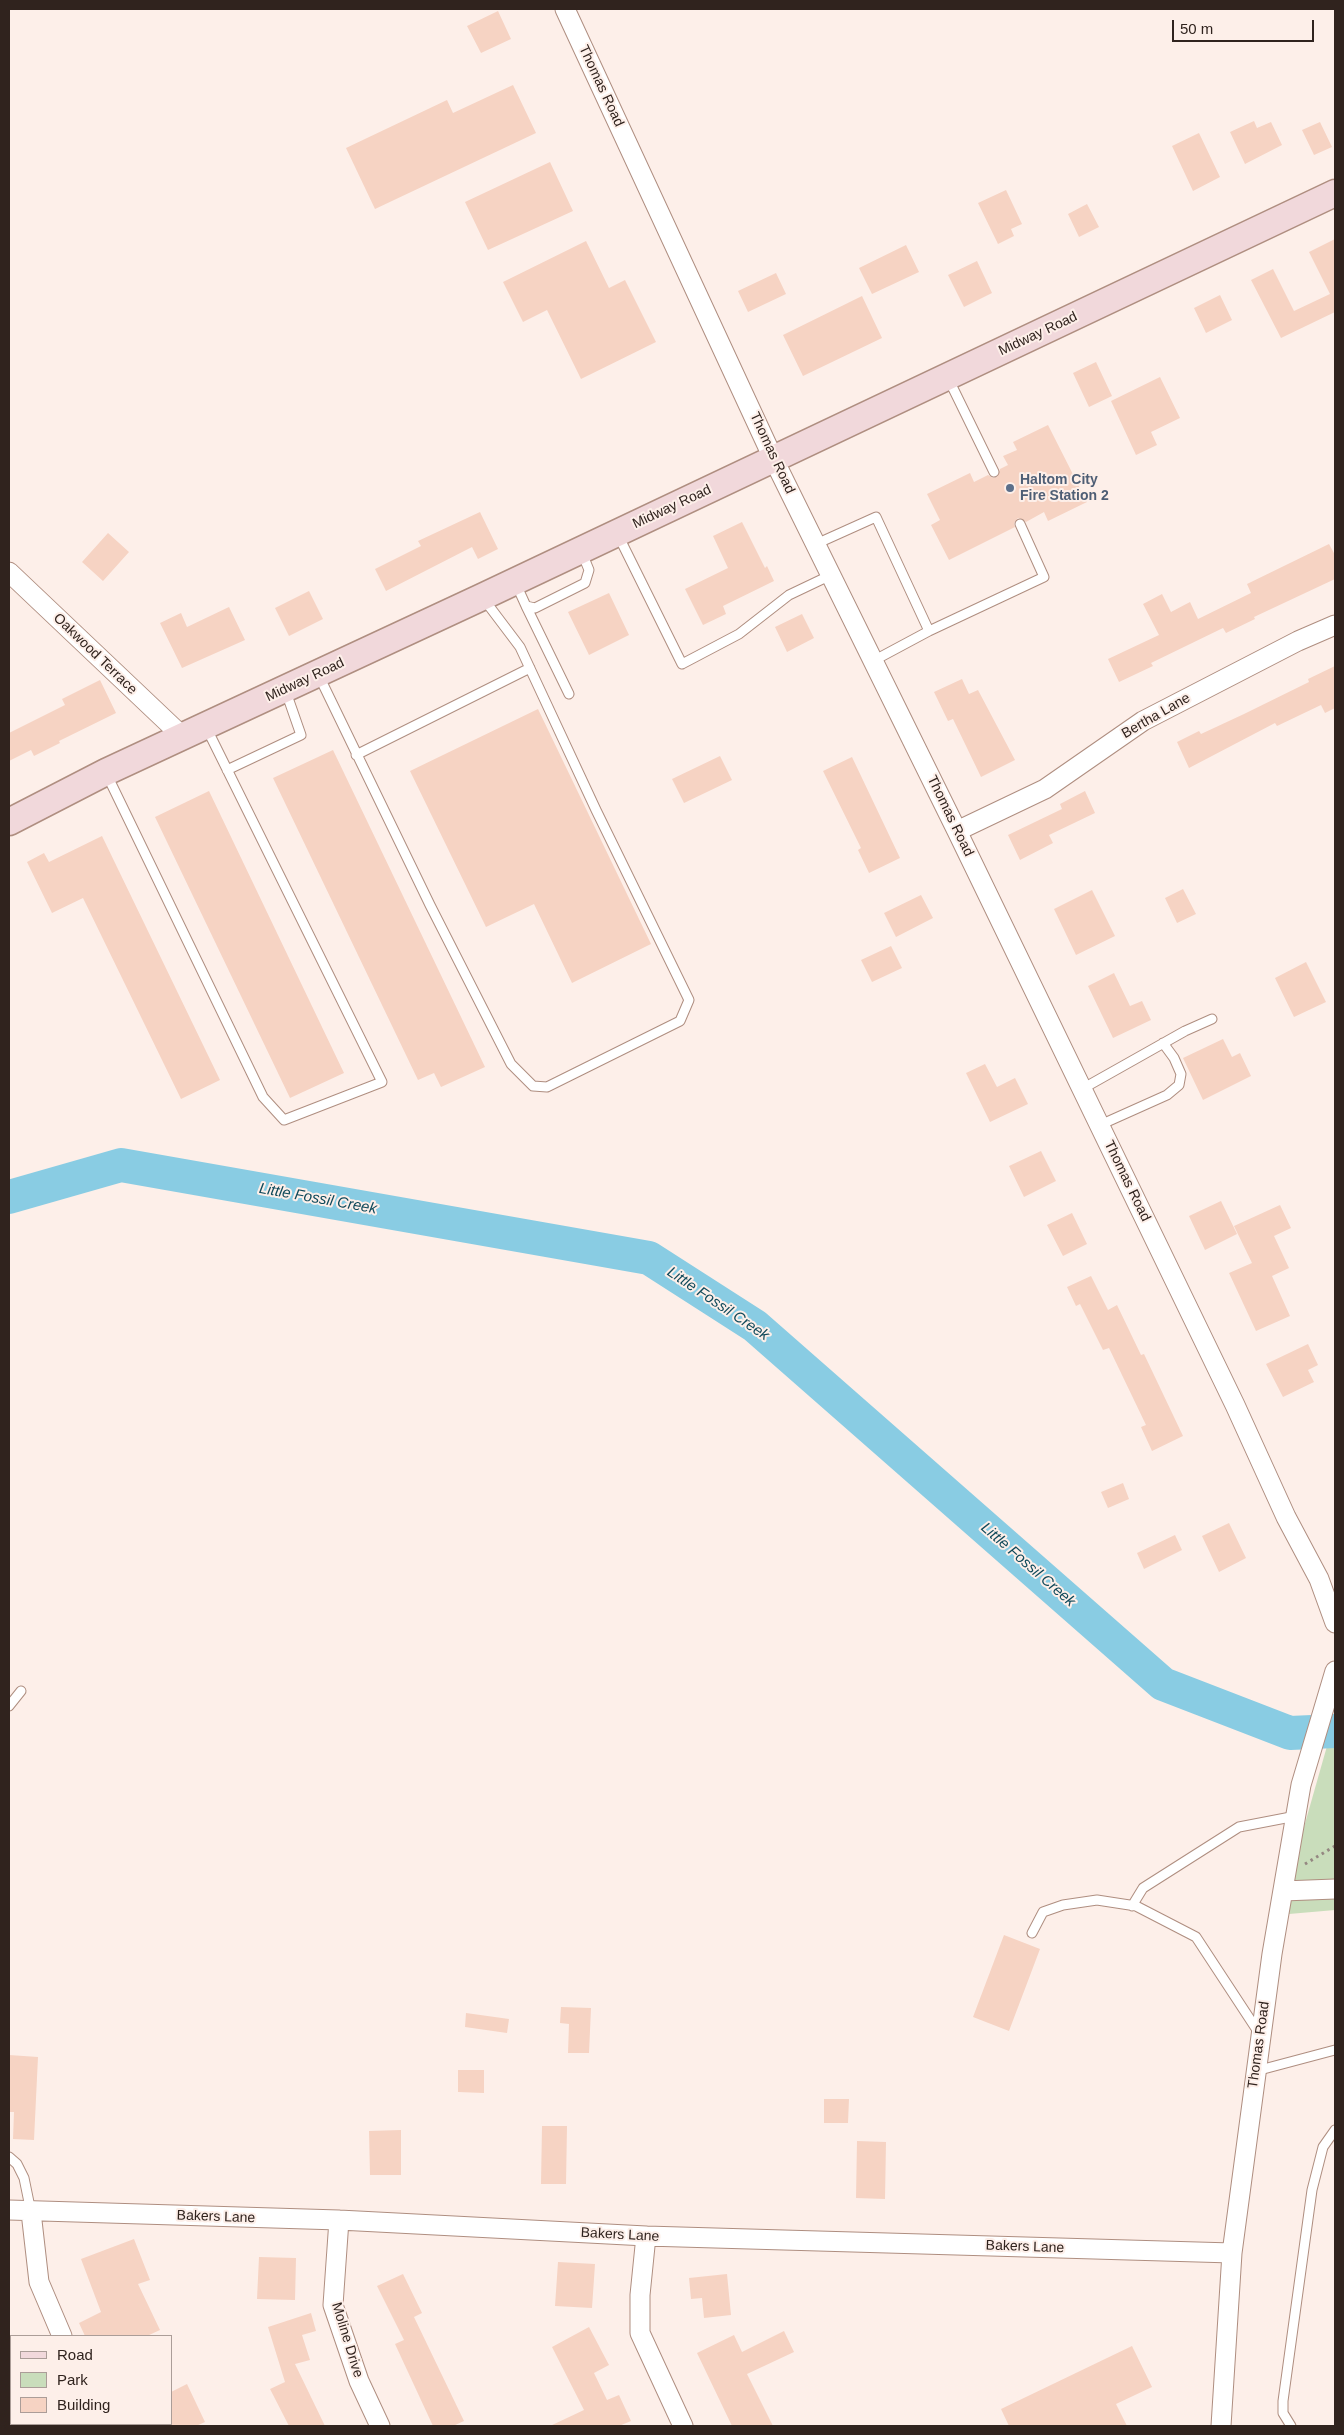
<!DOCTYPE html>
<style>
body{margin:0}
#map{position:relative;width:1344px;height:2435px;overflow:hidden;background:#fdefe9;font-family:Arial,sans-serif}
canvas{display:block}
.frame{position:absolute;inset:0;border:10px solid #30231e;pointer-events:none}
.legend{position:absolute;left:10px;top:2335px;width:162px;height:90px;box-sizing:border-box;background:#fdefe9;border:1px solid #ab9d98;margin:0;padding:6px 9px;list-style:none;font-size:15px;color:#30231e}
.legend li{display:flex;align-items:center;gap:10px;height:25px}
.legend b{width:25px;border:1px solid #ab9d98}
.scale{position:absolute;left:1172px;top:20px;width:142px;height:22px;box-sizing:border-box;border:2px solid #30231e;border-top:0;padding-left:6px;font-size:15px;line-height:18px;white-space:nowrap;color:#30231e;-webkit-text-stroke:4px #fdefe9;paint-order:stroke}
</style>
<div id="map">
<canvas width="1344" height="2435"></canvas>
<div class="frame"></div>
<ul class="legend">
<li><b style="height:6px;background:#f1d8db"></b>Road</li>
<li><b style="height:14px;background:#c9ddbb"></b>Park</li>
<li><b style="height:14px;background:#f6d3c3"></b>Building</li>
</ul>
<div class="scale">50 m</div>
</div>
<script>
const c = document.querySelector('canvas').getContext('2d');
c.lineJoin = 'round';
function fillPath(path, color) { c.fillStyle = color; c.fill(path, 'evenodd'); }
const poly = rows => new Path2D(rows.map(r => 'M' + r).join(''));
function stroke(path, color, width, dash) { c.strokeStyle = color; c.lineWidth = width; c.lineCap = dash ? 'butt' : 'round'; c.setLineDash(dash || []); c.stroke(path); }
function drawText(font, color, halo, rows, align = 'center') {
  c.font = font + ' Arial,sans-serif'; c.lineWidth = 4; c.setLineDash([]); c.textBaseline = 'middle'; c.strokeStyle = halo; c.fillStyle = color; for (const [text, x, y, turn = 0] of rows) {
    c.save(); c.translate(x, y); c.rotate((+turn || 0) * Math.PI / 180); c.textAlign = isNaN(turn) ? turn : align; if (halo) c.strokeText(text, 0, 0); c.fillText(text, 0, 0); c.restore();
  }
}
const green = poly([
 [1335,1718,1335,1910,1289,1914,1300,1841]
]);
const river = poly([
 [9,1197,121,1165,649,1258,755,1326,1163,1684,1290,1733,1335,1731]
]);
const building = poly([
 [498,11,511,39,481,53,467,26],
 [513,85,536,133,375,209,346,148,447,100,453,113],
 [1254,121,1257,128,1271,122,1282,145,1245,164,1230,132],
 [1320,122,1332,147,1314,155,1302,130],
 [1199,133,1220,177,1193,191,1172,146],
 [550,162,573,211,488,250,465,202],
 [1006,190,1022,224,1011,229,1014,236,998,244,978,203],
 [1087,204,1099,227,1079,237,1068,214],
 [1335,239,1335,312,1281,338,1251,280,1273,269,1294,311,1330,294,1309,252],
 [586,241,609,288,625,280,656,342,581,379,547,310,523,322,503,282],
 [906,245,919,272,872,294,859,268],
 [977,261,992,293,964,307,948,275],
 [776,273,786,294,748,312,738,291],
 [1220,295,1232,320,1206,333,1194,308],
 [862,296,882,338,803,376,783,335],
 [1096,362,1112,396,1089,407,1073,373],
 [1160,377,1180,418,1151,432,1157,445,1136,455,1111,401],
 [1048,425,1087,502,1048,521,1044,512,1026,522,1018,518,1014,523,1015,527,949,560,931,525,940,520,927,494,970,473,974,482,988,475,993,478,997,477,1000,469,1008,465,1003,456,1017,450,1013,442],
 [480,512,498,549,478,559,472,547,386,591,375,569,421,546,418,541],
 [742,522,765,568,767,566,774,581,723,606,726,614,703,625,685,589,728,568,713,536],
 [108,533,129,552,103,581,82,562],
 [1329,544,1335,555,1335,579,1254,617,1255,619,1226,633,1223,628,1151,663,1153,666,1119,682,1108,659,1159,635,1143,604,1162,594,1171,612,1190,602,1198,619,1251,593,1247,584],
 [309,591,323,619,289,636,275,608],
 [609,593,629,635,589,655,568,612],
 [229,607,245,640,182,668,160,623,181,613,187,627],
 [802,614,814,638,787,652,775,627],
 [1335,666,1335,708,1325,713,1321,705,1277,726,1275,723,1189,768,1177,742,1199,731,1201,734,1244,714,1309,682,1308,679],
 [962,679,969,694,978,690,1015,760,981,777,953,719,948,721,934,692],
 [100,680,116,713,59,741,60,743,34,756,31,750,9,761,9,733,65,705,62,699],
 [538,709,651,944,572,983,534,904,486,927,410,771],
 [333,750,485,1067,441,1087,434,1073,418,1080,273,778],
 [720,756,732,780,684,803,672,779],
 [852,757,900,858,869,873,858,850,861,848,823,771],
 [209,791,344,1073,290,1098,155,817],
 [1085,791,1095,813,1049,835,1053,843,1020,860,1008,835,1062,809,1060,804],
 [102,836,220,1080,181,1099,83,898,52,913,27,862,44,853,49,862],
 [1183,889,1196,914,1177,923,1165,898],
 [1092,890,1115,936,1076,955,1054,909],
 [921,895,933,918,896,937,884,913],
 [891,946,902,968,872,982,861,960],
 [1306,962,1326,1002,1294,1017,1275,978],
 [1114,973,1130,1006,1142,1001,1151,1020,1113,1038,1088,986],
 [1223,1039,1232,1057,1240,1053,1251,1076,1203,1100,1183,1058],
 [985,1064,997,1087,1015,1078,1028,1104,990,1122,966,1073],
 [1041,1151,1056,1181,1024,1197,1009,1166],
 [1221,1201,1237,1234,1205,1250,1189,1216],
 [1280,1205,1291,1228,1274,1236,1289,1268,1272,1276,1290,1316,1256,1331,1229,1273,1252,1263,1234,1226],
 [1072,1213,1087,1244,1063,1256,1047,1225],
 [1091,1276,1108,1310,1117,1305,1141,1355,1144,1354,1183,1436,1152,1451,1141,1427,1146,1425,1109,1348,1103,1350,1080,1304,1076,1306,1067,1287],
 [1308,1344,1318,1365,1308,1370,1314,1382,1283,1397,1266,1364],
 [1123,1483,1129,1499,1108,1508,1101,1492],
 [1229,1523,1246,1558,1219,1572,1202,1536],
 [1175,1535,1182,1550,1144,1569,1137,1553],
 [1004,1935,1040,1949,1009,2031,973,2017],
 [561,2007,591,2008,589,2053,568,2053,569,2024,560,2023],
 [466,2013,509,2019,507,2033,465,2027],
 [9,2055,38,2057,34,2140,13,2139,14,2112,9,2112],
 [458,2070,484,2070,484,2093,458,2092],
 [824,2099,849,2099,848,2123,824,2123],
 [542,2126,567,2126,566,2184,541,2184],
 [401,2130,401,2175,370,2175,369,2131],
 [857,2141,886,2142,885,2199,856,2198],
 [134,2239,150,2280,138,2284,160,2330,147,2336,85,2336,79,2323,101,2312,81,2259],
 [259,2257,296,2258,295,2300,257,2299],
 [558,2262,595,2264,592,2308,555,2306],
 [403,2274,422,2313,414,2317,464,2421,453,2426,433,2426,395,2344,404,2340,377,2286],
 [727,2274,731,2315,704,2318,702,2298,691,2299,689,2278],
 [311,2313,316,2331,302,2335,310,2360,295,2364,325,2426,289,2426,270,2389,285,2382,268,2327],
 [589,2327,609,2365,594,2373,607,2400,619,2395,631,2421,619,2426,550,2426,584,2410,552,2347],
 [784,2331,794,2352,747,2374,773,2426,732,2426,697,2353,734,2335,742,2352],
 [1132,2346,1152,2387,1116,2404,1127,2426,1009,2426,1001,2409],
 [187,2384,205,2422,196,2426,171,2426,171,2392]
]);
const path = poly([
 [1305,1864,1335,1846]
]);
const service = poly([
 [948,378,994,472],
 [618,535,682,664,739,634,789,595,831,575],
 [816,544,876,517,929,631,873,661],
 [516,584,526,606,535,608,585,583,589,570,582,553],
 [526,606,569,694],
 [929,631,1044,577,1020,524],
 [319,676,430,905,511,1064,533,1086,547,1087,680,1021,689,1000,596,810,520,647,483,598],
 [356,755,530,668],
 [227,770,301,735,286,692],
 [107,775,263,1097,284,1120,382,1082,206,727],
 [1082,1089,1185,1031,1212,1019],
 [1100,1125,1167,1095,1179,1085,1181,1074,1174,1058,1163,1043],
 [9,1706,21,1691],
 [1132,1906,1143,1888,1239,1827,1296,1816],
 [1032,1933,1043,1912,1063,1905,1097,1900,1136,1906,1196,1937,1259,2033],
 [1256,2071,1335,2050],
 [9,2157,17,2164,24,2178,31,2212],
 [1291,2426,1283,2413,1283,2401,1312,2190,1323,2147,1335,2130]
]);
const minor = poly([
 [565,9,773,458,957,831,1235,1405,1286,1517,1319,1579,1335,1623],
 [9,572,182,736],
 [957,831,1045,789,1143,721,1298,641,1335,625],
 [1283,1891,1335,1889],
 [9,2210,339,2220,646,2236,1232,2253],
 [31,2212,39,2282,62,2336],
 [339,2220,333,2305,359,2381,380,2426],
 [646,2236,640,2295,640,2333,683,2426],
 [102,2424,103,2426],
 [1221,2426,1232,2253,1272,1954,1301,1785,1335,1671]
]);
const secondary = poly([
 [9,822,106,772,482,597,1335,193]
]);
const markers = [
 [1010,488,5,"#5c6f8a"]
];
const streetNames = [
 ["Thomas Road",601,86,65],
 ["Midway Road",1038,334,-25],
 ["Thomas Road",772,453,65],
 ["Midway Road",672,507,-25],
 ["Oakwood Terrace",95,654,44],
 ["Midway Road",305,680,-25],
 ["Bertha Lane",1156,716,-30],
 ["Thomas Road",950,816,64],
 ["Thomas Road",1127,1181,64],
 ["Thomas Road",1259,2045,-82],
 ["Bakers Lane",216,2217,2],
 ["Bakers Lane",620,2235,3],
 ["Bakers Lane",1025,2247,2],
 ["Moline Drive",347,2340,73]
];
const serviceNames = [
 ["Haltom City",1020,480],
 ["Fire Station 2",1020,496]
];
const waterNames = [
 ["Little Fossil Creek",318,1199,10],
 ["Little Fossil Creek",718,1304,34],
 ["Little Fossil Creek",1028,1565,41]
];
fillPath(green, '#c9ddbb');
stroke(river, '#89cce3', 34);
fillPath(building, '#f6d3c3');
stroke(service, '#af8e80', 11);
stroke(minor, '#af8e80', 21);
stroke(secondary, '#af8e80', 29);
stroke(path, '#948781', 3, [2.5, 4]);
stroke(service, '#fff', 9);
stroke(minor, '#fff', 19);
stroke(secondary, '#f1d8db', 26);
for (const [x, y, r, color] of markers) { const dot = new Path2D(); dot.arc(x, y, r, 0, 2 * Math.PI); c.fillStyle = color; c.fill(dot); stroke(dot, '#fdefe9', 2); }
drawText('14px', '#30231e', '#fdefe9', streetNames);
drawText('bold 14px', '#4e5e75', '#fdefe9', serviceNames, 'left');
drawText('italic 15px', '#0f495a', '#fdefe9', waterNames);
</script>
